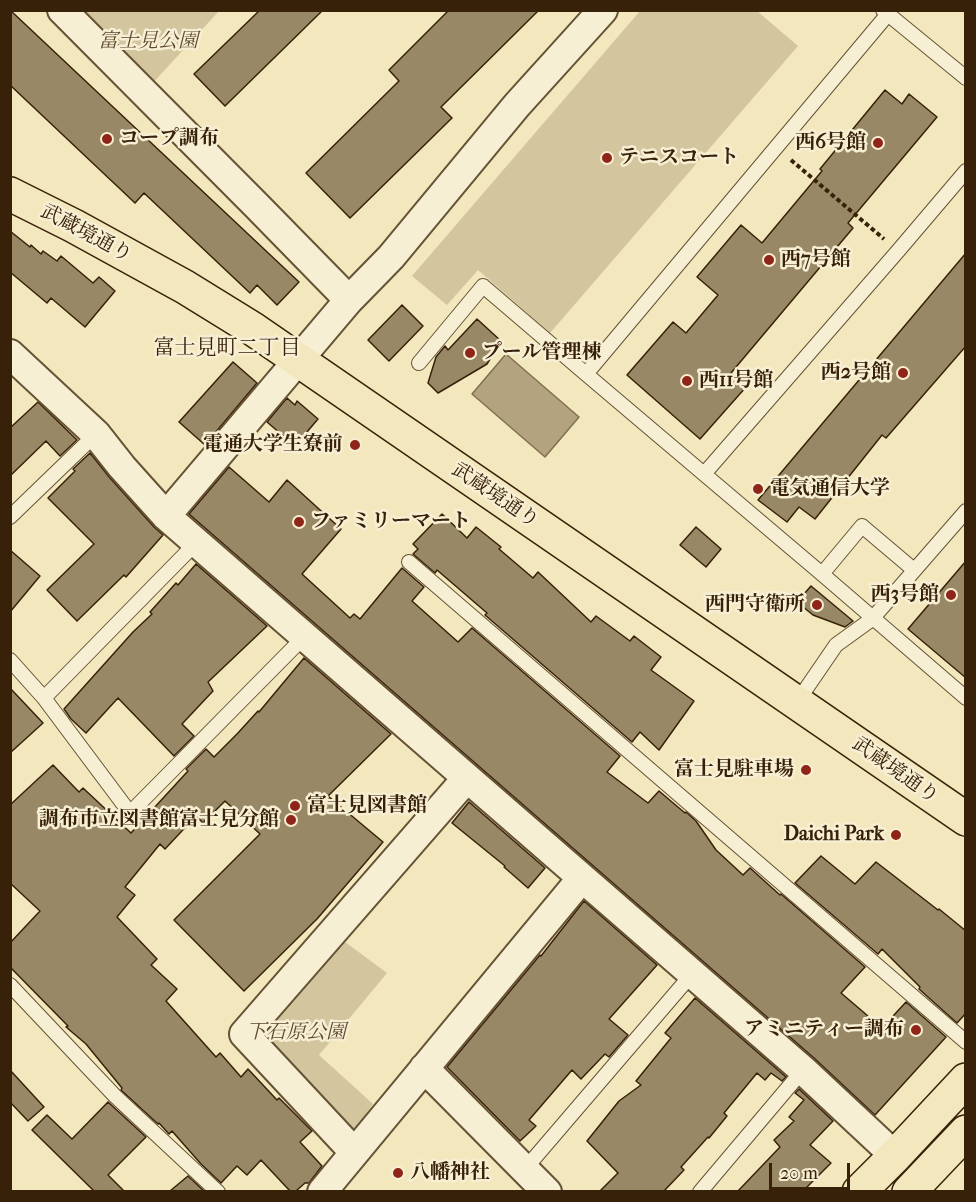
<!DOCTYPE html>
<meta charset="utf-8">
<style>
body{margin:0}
#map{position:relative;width:976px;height:1202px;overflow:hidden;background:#f3e7bd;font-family:"IM FELL French Canon",serif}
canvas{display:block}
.frame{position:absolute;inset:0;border:12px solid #372108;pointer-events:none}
.scale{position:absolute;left:769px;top:1163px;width:81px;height:27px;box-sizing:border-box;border:3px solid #372108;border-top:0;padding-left:8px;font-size:18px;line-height:21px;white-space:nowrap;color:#372108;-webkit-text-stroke:4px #f7efd4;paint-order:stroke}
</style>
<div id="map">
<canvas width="976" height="1202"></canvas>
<div class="frame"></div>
<div class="scale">20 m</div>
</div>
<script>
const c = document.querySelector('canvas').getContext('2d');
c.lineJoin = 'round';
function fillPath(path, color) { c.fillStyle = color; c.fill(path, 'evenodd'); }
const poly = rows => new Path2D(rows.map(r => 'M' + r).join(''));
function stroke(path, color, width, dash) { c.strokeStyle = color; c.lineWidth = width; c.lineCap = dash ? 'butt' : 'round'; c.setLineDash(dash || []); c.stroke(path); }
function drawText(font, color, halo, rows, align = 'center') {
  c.font = font + ' "IM FELL French Canon","Noto Serif JP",serif'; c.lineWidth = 5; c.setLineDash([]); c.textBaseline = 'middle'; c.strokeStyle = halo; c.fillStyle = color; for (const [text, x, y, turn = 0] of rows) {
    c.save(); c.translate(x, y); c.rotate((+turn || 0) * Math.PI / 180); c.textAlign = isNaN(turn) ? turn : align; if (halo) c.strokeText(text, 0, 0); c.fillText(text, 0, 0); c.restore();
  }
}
const green = poly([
 [70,11,219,11,150,86],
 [640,11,757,11,798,46,550,333,478,270,447,305,412,276],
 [341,939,387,973,319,1055,373,1104,350,1137,254,1032]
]);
const water = poly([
 [506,354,579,417,545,457,472,394,506,354]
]);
const building = poly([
 [10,10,299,282,277,305,257,285,250,293,144,193,135,203,10,85,10,10],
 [260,10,323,10,225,106,194,74,260,10],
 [449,10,539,10,441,107,452,118,350,218,306,173,399,81,389,70,449,10],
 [885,90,902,104,909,94,937,117,848,223,853,228,731,373,746,387,700,439,627,375,673,322,686,333,718,295,697,277,741,225,762,243,822,171,820,169,885,90],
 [10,231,30,247,31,245,41,254,43,251,57,261,61,256,93,283,99,277,115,291,85,327,51,298,47,303,10,272,10,231],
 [966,253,966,346,886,438,882,435,815,519,799,507,787,522,758,500,966,253],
 [402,305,423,326,389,361,368,340,402,305],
 [477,319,501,341,487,364,438,393,428,383,436,357,445,346,448,350,477,319],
 [233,362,257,383,205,445,179,422,233,362],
 [287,398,295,405,297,401,318,419,295,446,267,422,287,398],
 [38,402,77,440,60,456,46,441,10,476,10,428,38,402],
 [90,453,110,478,154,527,163,535,126,577,124,575,77,621,47,590,94,544,48,498,75,471,73,469,90,453],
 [229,467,269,502,287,480,341,529,302,574,350,618,354,614,360,619,402,568,424,587,412,601,458,642,472,628,620,756,607,772,648,803,659,791,685,813,686,812,696,821,716,850,743,875,750,868,780,895,781,894,865,967,841,993,882,1028,906,1002,946,1037,875,1115,814,1058,189,514,229,467],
 [442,514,467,538,476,527,501,547,499,549,533,578,538,572,591,622,596,616,630,641,634,636,661,657,651,670,694,701,659,750,640,732,632,742,485,615,487,613,437,570,435,573,413,554,418,549,413,544,442,514],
 [696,527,721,549,706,567,680,545,696,527],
 [10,550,40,576,10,612,10,550],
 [966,561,966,678,908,629,966,561],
 [196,564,267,626,208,682,213,691,182,724,194,736,174,756,118,698,86,733,71,719,64,709,133,632,152,614,150,612,176,583,178,585,196,564],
 [811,586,853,621,845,627,813,615,797,602,811,586],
 [304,658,391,734,328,796,383,842,317,919,244,991,174,920,260,834,225,801,203,823,196,816,165,849,160,844,125,887,135,895,117,917,157,959,151,965,177,989,166,1001,216,1057,220,1053,241,1077,248,1069,277,1100,279,1098,312,1131,300,1142,322,1166,309,1183,305,1183,296,1191,290,1191,261,1160,247,1175,237,1166,221,1183,201,1164,172,1131,169,1134,159,1123,158,1124,121,1090,122,1088,86,1044,66,1027,68,1026,10,967,10,943,40,911,10,883,10,805,53,765,79,792,83,788,131,833,188,771,186,769,206,749,214,757,237,734,258,711,259,712,304,658],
 [10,688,43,723,10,753,10,688],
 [469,802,545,868,528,888,504,867,505,866,452,823,469,802],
 [821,856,855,884,876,862,938,910,939,909,966,931,966,1013,957,1023,919,989,920,987,882,949,878,954,795,883,821,856],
 [584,901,657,965,609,1019,628,1035,609,1057,605,1054,581,1079,572,1070,529,1120,536,1126,520,1141,447,1067,540,955,541,956,584,901],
 [695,998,786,1077,782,1081,771,1073,765,1080,757,1073,724,1113,727,1116,709,1138,708,1137,681,1167,684,1170,664,1191,600,1191,618,1173,587,1141,619,1101,641,1085,636,1081,671,1038,665,1033,695,998],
 [10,1070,44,1107,28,1121,10,1102,10,1070],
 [799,1089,833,1121,810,1145,831,1163,803,1191,738,1191,780,1147,774,1140,794,1121,789,1117,804,1100,795,1093,799,1089],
 [108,1102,146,1137,108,1175,124,1191,94,1191,32,1130,47,1115,72,1139,108,1102],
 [188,1176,204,1191,170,1191,188,1176]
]);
const path = poly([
 [791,160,884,239]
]);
const lane = poly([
 [883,10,966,78],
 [888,14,586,374,822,574,966,698],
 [419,363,483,286,586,374],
 [704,474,898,251,966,171],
 [10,517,96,434],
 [409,562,966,1042],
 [822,574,862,526,914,570],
 [10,660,44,698,130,813,304,637],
 [44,698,196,543],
 [797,702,836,645,872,619,966,511],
 [10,985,115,1096,218,1192],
 [525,1169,692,974],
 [700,1192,803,1070]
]);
const street = poly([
 [62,10,256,205,349,300],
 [10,354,96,434,122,467,166,516,803,1070,895,1156],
 [166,516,349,300,391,257,517,105,603,10],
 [424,1068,547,1192],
 [354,1152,244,1034,467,778],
 [322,1192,582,878]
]);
const primary = poly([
 [10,194,74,226,185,287,253,329,966,819]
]);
const highway = poly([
 [859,1192,895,1156,966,1080],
 [909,1192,966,1132]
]);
const markers = [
 [107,139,6,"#8f2418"],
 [878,143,6,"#8f2418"],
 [607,158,6,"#8f2418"],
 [769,260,6,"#8f2418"],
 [470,353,6,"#8f2418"],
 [903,373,6,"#8f2418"],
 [687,381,6,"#8f2418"],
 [355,445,6,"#8f2418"],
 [758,489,6,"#8f2418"],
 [299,522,6,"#8f2418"],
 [951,595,6,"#8f2418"],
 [817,605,6,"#8f2418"],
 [806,770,6,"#8f2418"],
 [295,806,6,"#8f2418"],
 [291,820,6,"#8f2418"],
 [896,835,6,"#8f2418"],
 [916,1030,6,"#8f2418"],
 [398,1173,6,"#8f2418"]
];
const parkNames = [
 ["富士見公園",148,42],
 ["下石原公園",296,1033]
];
const poiNames = [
 ["コープ調布",119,139],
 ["西6号館",866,143,"right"],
 ["テニスコート",619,158],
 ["西7号館",781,260],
 ["プール管理棟",482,353],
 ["西2号館",891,373,"right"],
 ["西11号館",699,381],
 ["電通大学生寮前",343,445,"right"],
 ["電気通信大学",770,489],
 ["ファミリーマート",311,522],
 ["西3号館",939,595,"right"],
 ["西門守衛所",805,605,"right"],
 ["富士見駐車場",794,770,"right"],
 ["富士見図書館",307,806],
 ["調布市立図書館富士見分館",279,820,"right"],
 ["Daichi Park",884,835,"right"],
 ["アミニティー調布",904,1030,"right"],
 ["八幡神社",410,1173]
];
const streetNames = [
 ["武蔵境通り",86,234,28],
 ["武蔵境通り",495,496,34],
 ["武蔵境通り",895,771,35]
];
const neighbourhoodNames = [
 ["富士見町二丁目",227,349]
];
fillPath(green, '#d3c59e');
fillPath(water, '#b3a47f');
stroke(water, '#81704f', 1.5);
fillPath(building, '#986');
stroke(building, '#372108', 1.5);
stroke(lane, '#665235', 16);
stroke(street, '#665235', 32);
stroke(primary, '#372108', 36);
stroke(highway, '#372108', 36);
stroke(path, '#372108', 4, [4.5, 3]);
stroke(lane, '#f7efd4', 14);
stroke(street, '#f7efd4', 28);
stroke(primary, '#f3e7bd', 33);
stroke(highway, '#f3e7bd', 33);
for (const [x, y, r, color] of markers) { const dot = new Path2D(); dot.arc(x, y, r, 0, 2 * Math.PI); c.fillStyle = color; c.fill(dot); stroke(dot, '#f7efd4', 2); }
drawText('italic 20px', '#5e4a2e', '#f7efd4', parkNames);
drawText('bold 20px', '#372108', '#f7efd4', poiNames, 'left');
drawText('20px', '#372108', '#f7efd4', streetNames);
drawText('21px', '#372108', '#f7efd4', neighbourhoodNames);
</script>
